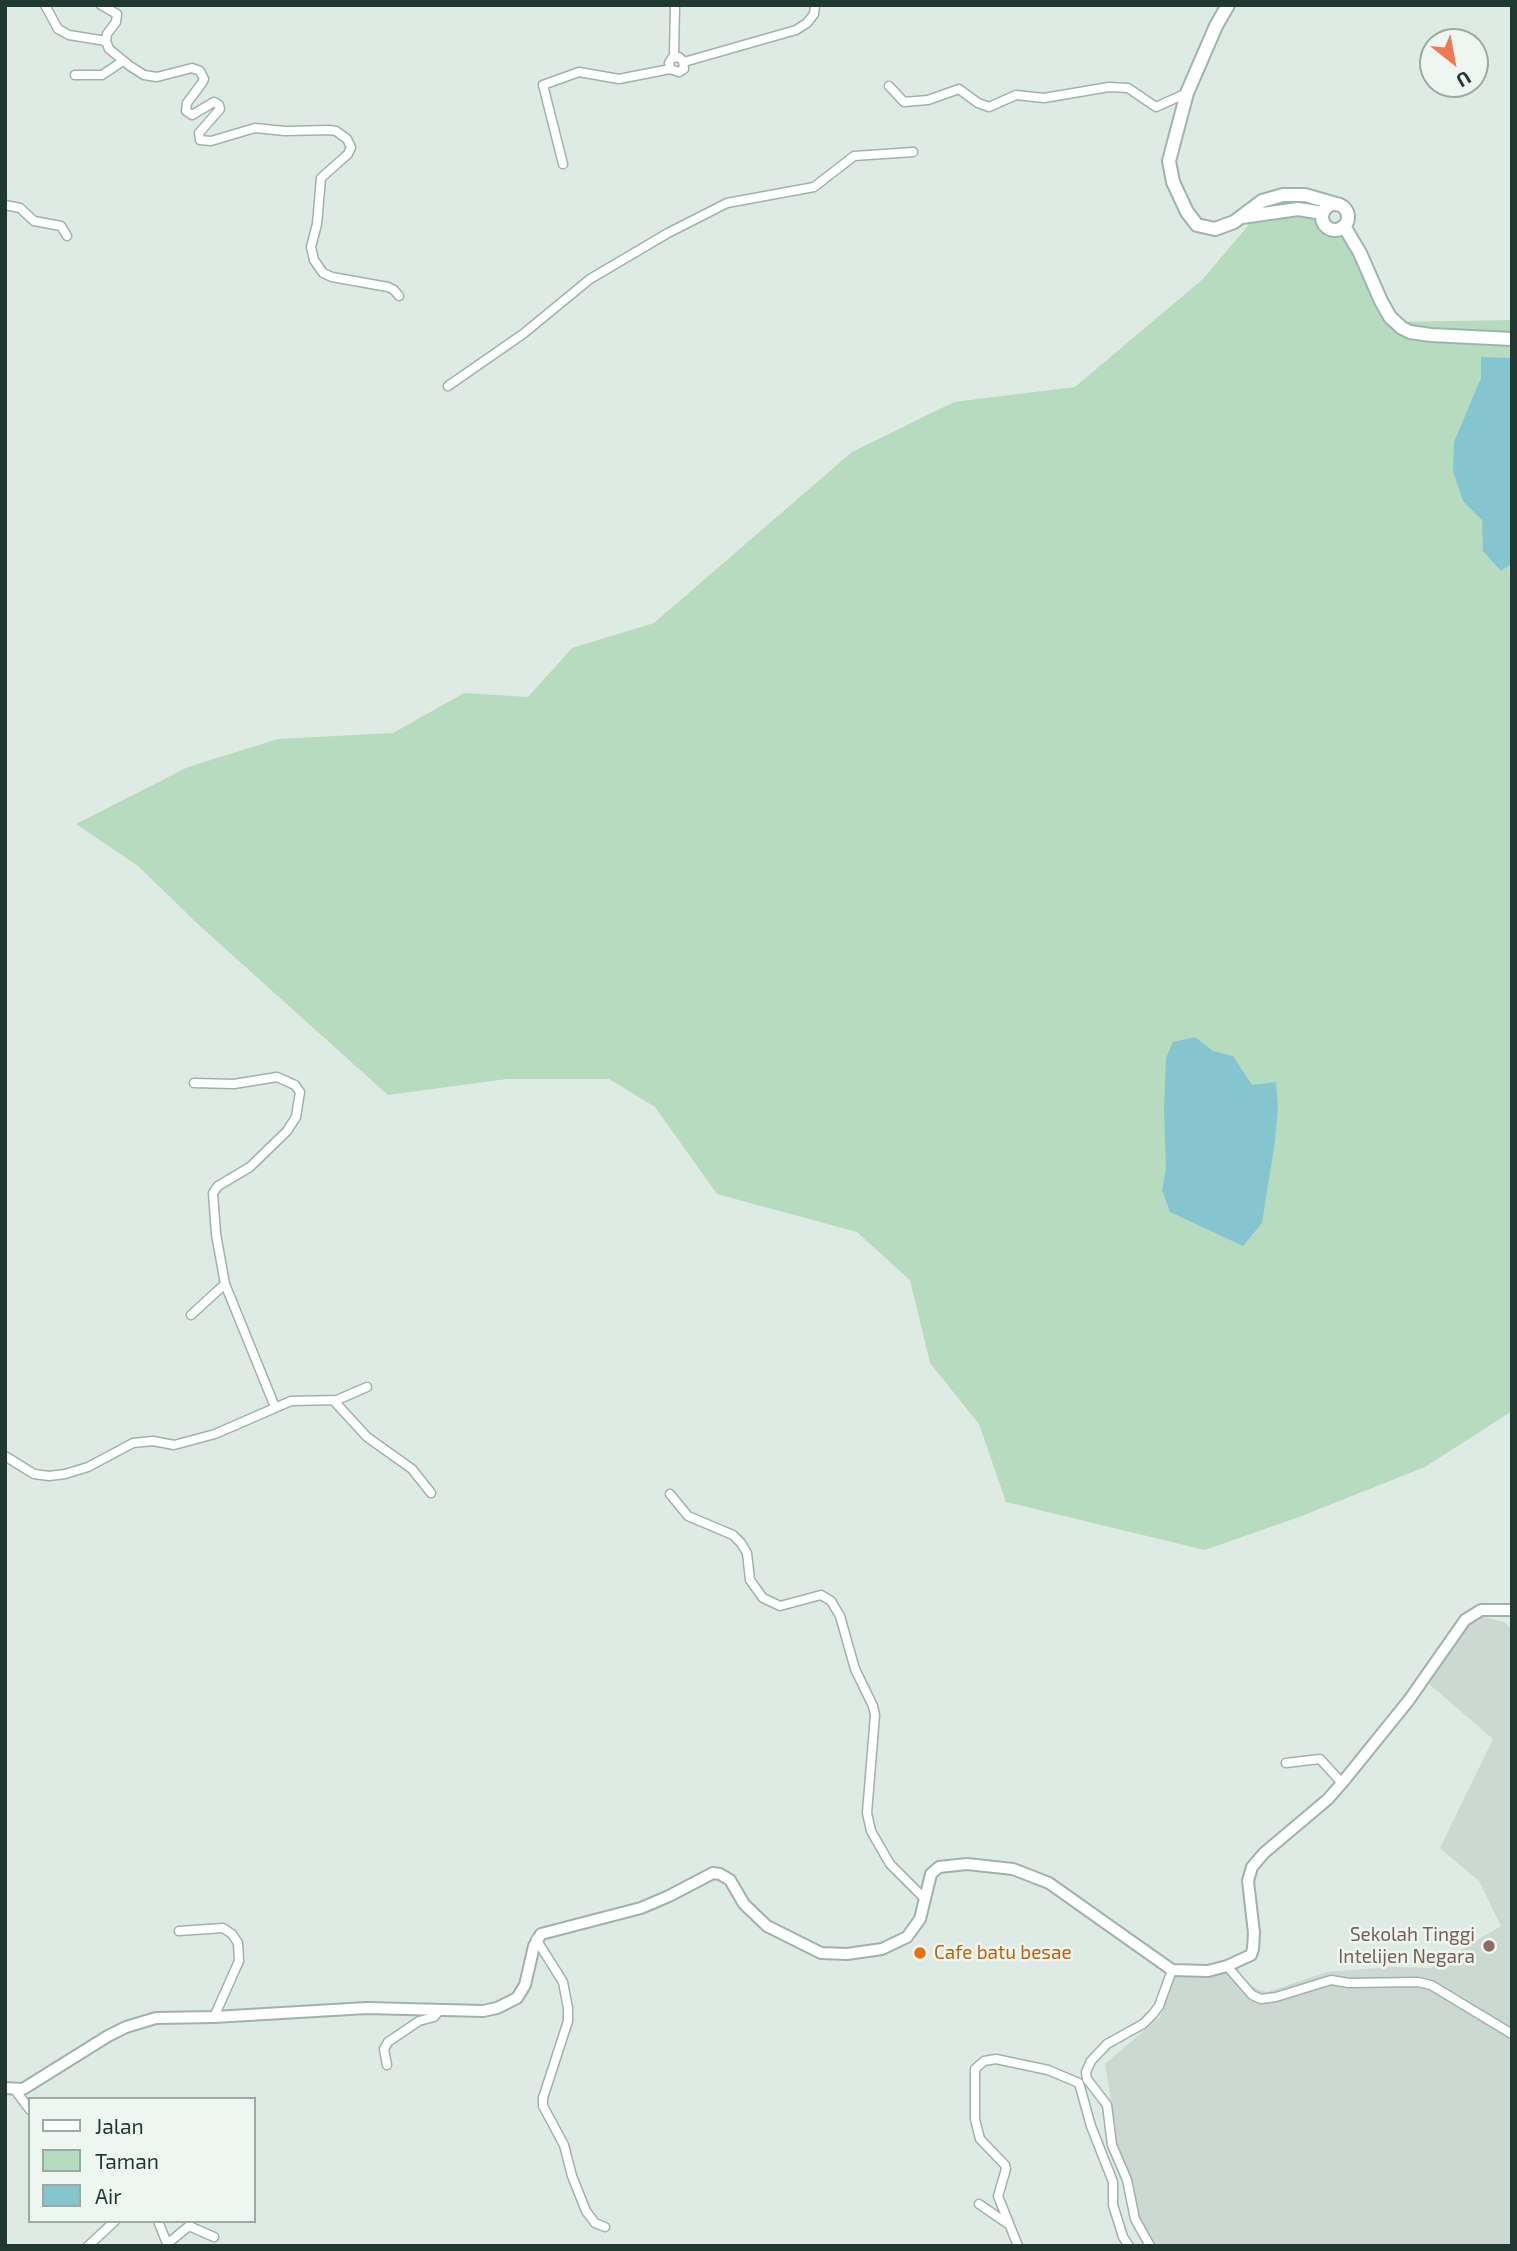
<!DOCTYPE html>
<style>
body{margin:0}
#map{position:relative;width:1517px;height:2251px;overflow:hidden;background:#deeae4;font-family:"Exo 2",sans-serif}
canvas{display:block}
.frame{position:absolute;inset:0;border:7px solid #1f3932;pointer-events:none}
.legend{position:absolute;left:28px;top:2097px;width:228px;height:126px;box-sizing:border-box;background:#eef6f2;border:2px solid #9baaa5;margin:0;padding:9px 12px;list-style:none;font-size:21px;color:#1f3932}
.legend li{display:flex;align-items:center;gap:14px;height:35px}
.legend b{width:35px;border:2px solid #9baaa5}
.north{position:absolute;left:1419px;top:28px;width:70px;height:70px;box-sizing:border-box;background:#eef6f2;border:2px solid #9baaa5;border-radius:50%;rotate:149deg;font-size:19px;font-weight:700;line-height:28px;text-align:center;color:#1f3932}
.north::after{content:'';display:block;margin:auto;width:24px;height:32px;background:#f27853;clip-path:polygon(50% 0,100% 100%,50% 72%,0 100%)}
</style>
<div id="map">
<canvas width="1517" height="2251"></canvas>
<div class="frame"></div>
<ul class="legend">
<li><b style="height:9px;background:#fff"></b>Jalan</li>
<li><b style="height:19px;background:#b6dbbf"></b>Taman</li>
<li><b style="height:19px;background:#84c5d0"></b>Air</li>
</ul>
<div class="north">U</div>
</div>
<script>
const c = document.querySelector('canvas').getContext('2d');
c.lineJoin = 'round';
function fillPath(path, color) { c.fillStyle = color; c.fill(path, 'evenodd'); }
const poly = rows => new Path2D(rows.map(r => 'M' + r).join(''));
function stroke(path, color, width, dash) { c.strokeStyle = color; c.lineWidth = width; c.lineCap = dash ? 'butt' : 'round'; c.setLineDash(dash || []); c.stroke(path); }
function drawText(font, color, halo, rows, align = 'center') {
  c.font = font + ' "Exo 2",sans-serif'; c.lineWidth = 5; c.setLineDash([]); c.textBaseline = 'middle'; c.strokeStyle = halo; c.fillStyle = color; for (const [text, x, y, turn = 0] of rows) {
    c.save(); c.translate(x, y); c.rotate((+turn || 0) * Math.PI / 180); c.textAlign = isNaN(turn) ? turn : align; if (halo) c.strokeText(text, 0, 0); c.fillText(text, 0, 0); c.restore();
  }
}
const built = poly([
 [1483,1617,1504,1622,1512,1630,1512,2246,1149,2246,1148,2241,1130,2219,1125,2179,1107,2129,1113,2113,1105,2064,1160,2017,1171,1975,1238,1967,1242,1980,1257,1989,1267,1992,1327,1972,1392,1967,1431,1968,1501,1926,1479,1881,1440,1848,1493,1739,1421,1677,1463,1625]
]);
const green = poly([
 [1298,200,1343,234,1392,322,1512,320,1512,1411,1425,1467,1299,1517,1205,1550,1006,1502,979,1424,930,1363,910,1280,857,1232,717,1194,655,1107,609,1079,507,1079,388,1095,201,927,138,866,76,824,188,767,278,739,393,733,464,693,528,697,572,648,654,623,852,452,954,402,1075,387,1203,279,1263,208]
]);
const water = poly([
 [1481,357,1512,358,1512,563,1501,571,1483,551,1482,520,1463,501,1453,471,1454,442,1481,378],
 [1195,1037,1213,1051,1233,1056,1252,1085,1276,1082,1278,1107,1275,1141,1262,1223,1243,1246,1170,1212,1162,1190,1166,1169,1164,1109,1166,1058,1173,1042]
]);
const minor = poly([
 [45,5,58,29,69,35,106,41],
 [101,5,117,14,116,22,107,34,106,41,109,49,130,66,144,75,157,77,192,68,200,71,204,79,202,83,187,103,186,111,192,115,214,102,219,105,220,109,199,133,200,140,211,141,255,128,285,131,329,130,336,131,347,139,351,147,348,154,321,178,317,224,311,247,314,260,323,273,332,277,388,287,394,290,399,296],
 [674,57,675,5],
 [684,62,796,30,807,23,814,14,815,5],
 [75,75,102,75,123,61],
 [889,86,904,102,928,100,959,89,978,103,989,107,1016,95,1044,98,1109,87,1128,88,1156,107,1187,93],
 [563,164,543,85,579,72,619,79,670,69,679,72,684,69,683,61,679,57,672,58,669,63,670,69],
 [5,205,20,208,34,221,61,226,67,236],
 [448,386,523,334,590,279,668,233,727,203,814,187,854,156,913,152],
 [194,1083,234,1084,277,1077,295,1085,300,1092,296,1117,287,1131,250,1167,218,1186,213,1193,216,1234,225,1284],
 [191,1315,225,1284,275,1407],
 [334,1401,367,1437,412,1469,431,1493],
 [5,1456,34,1474,49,1476,65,1474,88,1467,133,1443,153,1441,174,1445,215,1434,291,1401,337,1400,367,1387],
 [670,1494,688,1516,733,1535,741,1543,747,1553,750,1580,763,1598,780,1606,821,1595,831,1601,840,1616,855,1669,873,1706,875,1715,867,1813,871,1831,890,1864,924,1898],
 [1286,1763,1320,1759,1342,1783],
 [179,1931,223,1928,232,1934,238,1943,239,1961,214,2017],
 [536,1939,563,1982,568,2008,568,2021,543,2098,543,2106,564,2145,572,2176,586,2211,595,2223,605,2227],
 [1227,1966,1252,1995,1261,1999,1276,1997,1331,1980,1349,1983,1418,1982,1431,1985,1512,2034],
 [387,2065,384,2049,388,2042,419,2021,434,2017,440,2010],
 [15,2090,30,2110],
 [979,2204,1008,2224],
 [158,2221,168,2246],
 [167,2244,189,2226,214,2237],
 [88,2246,115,2221],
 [1018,2246,998,2196,1006,2169,1005,2165,980,2139,975,2119,975,2069,984,2061,996,2059,1048,2070,1079,2083,1091,2126,1113,2182,1113,2205,1123,2237,1129,2246],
 [1150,2246,1135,2219,1127,2180,1112,2145,1107,2105,1087,2079,1086,2072,1091,2061,1107,2044,1143,2024,1153,2014,1159,2006,1172,1970]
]);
const tertiary = poly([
 [5,2088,23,2089,108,2036,126,2027,156,2018,214,2017,367,2008,483,2011,497,2008,517,1998,525,1985,534,1946,541,1934,641,1908,669,1896,713,1873,720,1874,730,1880,744,1904,767,1926,821,1953,847,1954,882,1949,907,1937,920,1919,931,1874,939,1867,967,1864,1013,1869,1049,1883,1172,1970,1208,1971,1227,1966,1251,1955,1253,1949,1254,1933,1248,1881,1252,1867,1264,1853,1328,1799,1342,1783,1409,1700,1465,1620,1481,1610,1512,1610]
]);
const secondary = poly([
 [1228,5,1216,26,1187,93,1169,161,1173,182,1187,212,1197,225,1215,229,1234,222,1262,201,1283,195,1305,195,1336,204],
 '1322 217a13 13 0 1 1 26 0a13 13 0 1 1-26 0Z',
 [1242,217,1298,209,1323,213],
 [1344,226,1360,253,1381,301,1390,317,1402,328,1410,332,1431,335,1512,339]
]);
const markers = [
 [1489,1946,7,"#8d6e63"],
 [920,1953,7,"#e8710a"]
];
const educationNames = [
 ["Sekolah Tinggi",1475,1935],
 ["Intelijen Negara",1475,1957]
];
const foodNames = [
 ["Cafe batu besae",934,1953]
];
fillPath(built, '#ccd9d3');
fillPath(green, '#b6dbbf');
fillPath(water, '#84c5d0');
stroke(minor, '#a1b1ab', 11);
stroke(tertiary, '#a1b1ab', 14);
stroke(secondary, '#9db5ac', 16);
stroke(minor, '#fff', 8);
stroke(tertiary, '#fff', 10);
stroke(secondary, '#fff', 12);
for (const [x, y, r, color] of markers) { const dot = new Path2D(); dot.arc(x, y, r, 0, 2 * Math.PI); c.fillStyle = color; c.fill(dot); stroke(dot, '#eef6f2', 2.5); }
drawText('19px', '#785e54', '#eef6f2', educationNames, 'right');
drawText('19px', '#c56008', '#eef6f2', foodNames, 'left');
</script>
